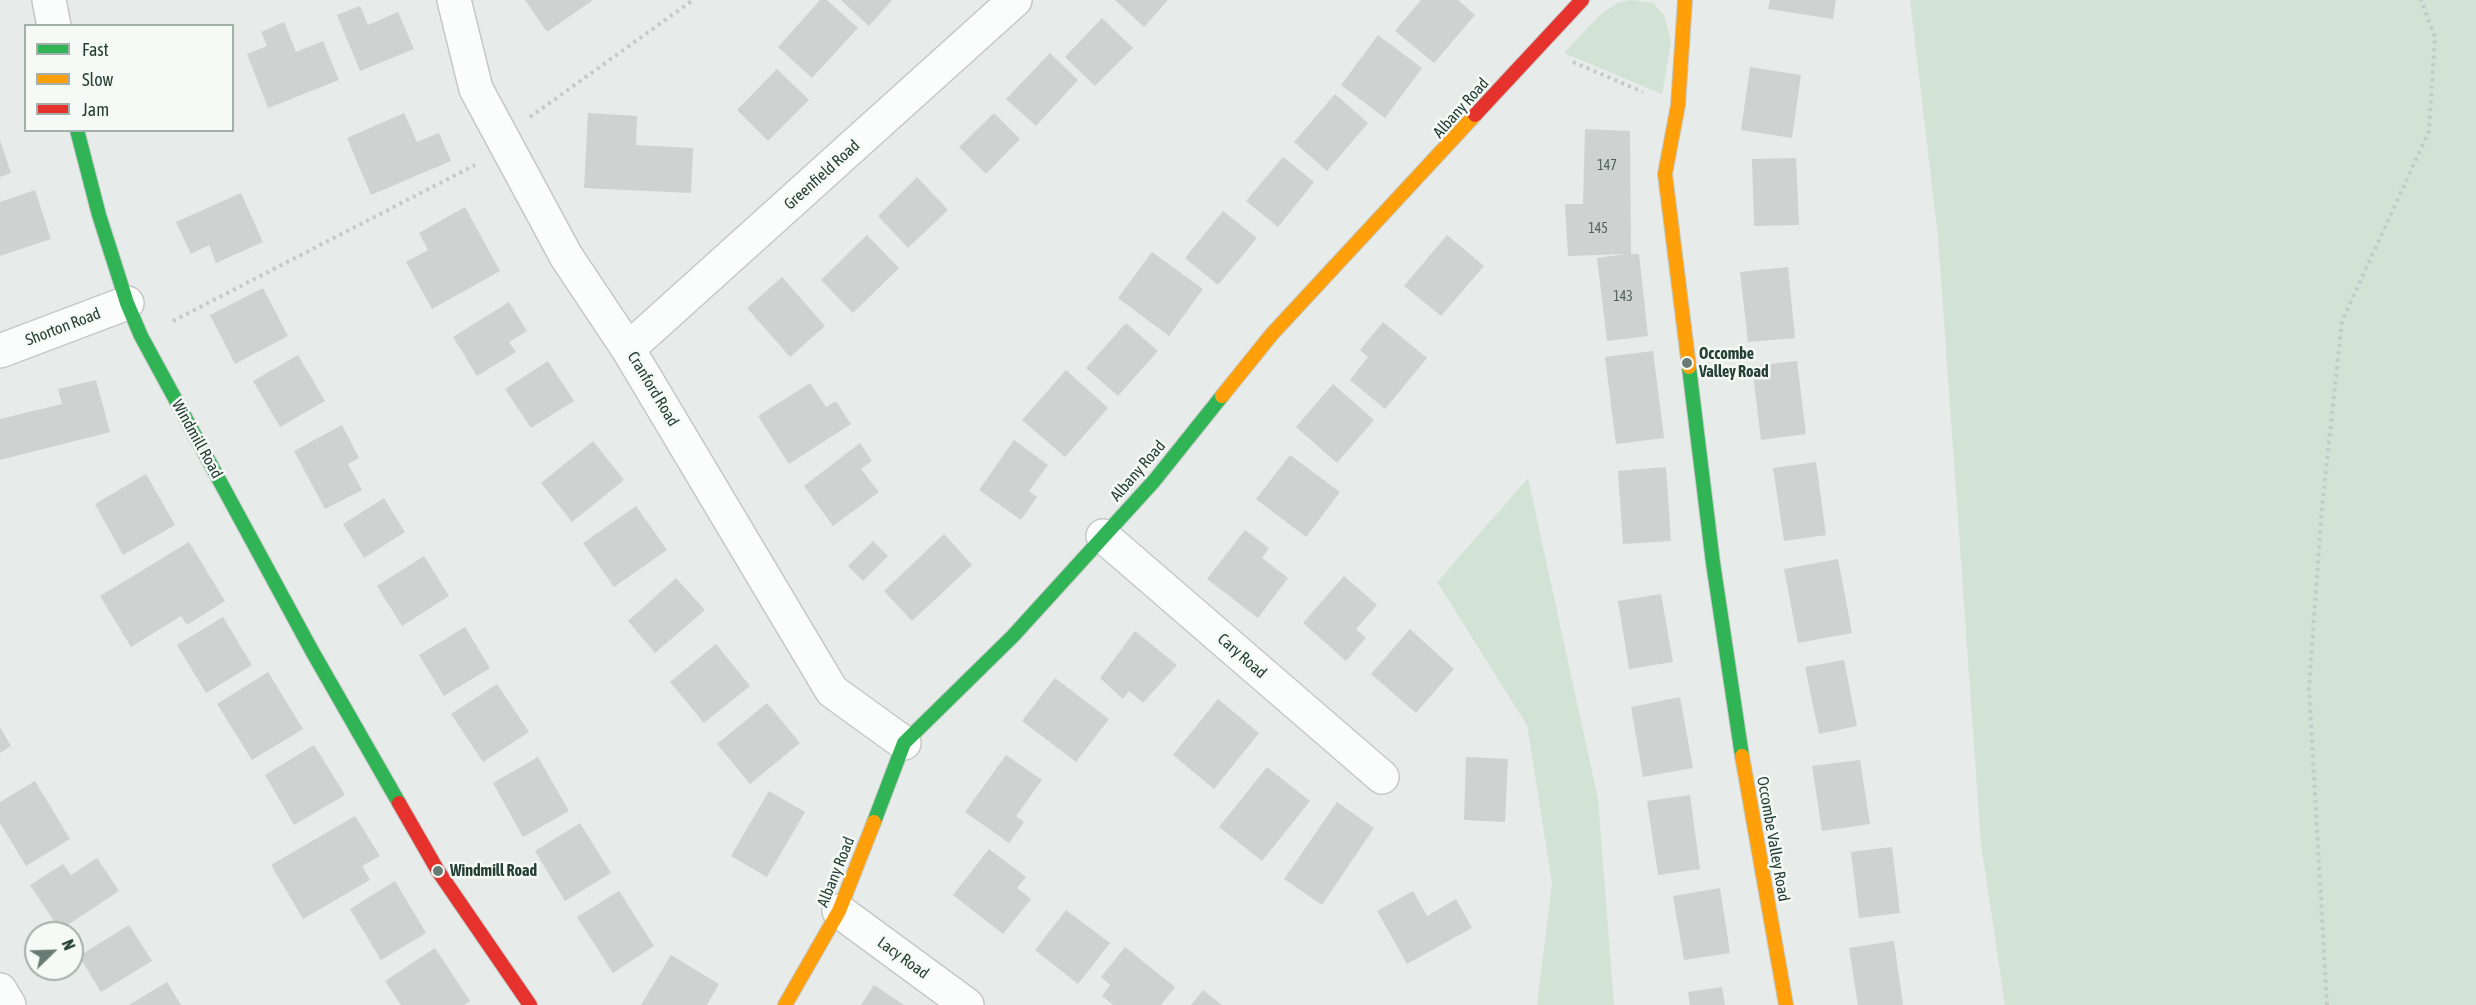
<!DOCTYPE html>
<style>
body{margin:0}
#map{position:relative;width:2476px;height:1005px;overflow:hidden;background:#e7ebe9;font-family:"Asap Condensed",sans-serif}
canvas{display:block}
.legend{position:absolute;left:24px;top:24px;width:210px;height:108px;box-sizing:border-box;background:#f5faf7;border:2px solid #a2afaa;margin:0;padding:8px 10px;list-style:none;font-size:18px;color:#253e36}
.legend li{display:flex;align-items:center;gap:12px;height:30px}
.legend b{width:30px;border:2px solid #a2afaa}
.north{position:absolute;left:24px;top:921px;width:60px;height:60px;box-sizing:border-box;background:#f5faf7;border:2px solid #a2afaa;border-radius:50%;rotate:67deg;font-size:16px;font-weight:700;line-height:24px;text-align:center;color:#253e36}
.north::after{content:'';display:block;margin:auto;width:21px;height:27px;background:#697b75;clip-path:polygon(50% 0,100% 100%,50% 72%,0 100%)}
</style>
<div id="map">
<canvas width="2476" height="1005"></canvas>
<ul class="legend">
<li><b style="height:8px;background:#30b455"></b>Fast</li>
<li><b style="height:8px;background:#ff9f0a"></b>Slow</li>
<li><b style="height:8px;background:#e5322d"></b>Jam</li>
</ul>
<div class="north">N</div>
</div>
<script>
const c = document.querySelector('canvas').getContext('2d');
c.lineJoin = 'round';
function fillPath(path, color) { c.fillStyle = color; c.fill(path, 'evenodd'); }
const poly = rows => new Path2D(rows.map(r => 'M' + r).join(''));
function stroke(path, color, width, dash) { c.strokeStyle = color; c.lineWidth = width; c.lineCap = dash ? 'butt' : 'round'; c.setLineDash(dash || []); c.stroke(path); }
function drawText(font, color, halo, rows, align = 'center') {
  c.font = font + ' "Asap Condensed",sans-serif'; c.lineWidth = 5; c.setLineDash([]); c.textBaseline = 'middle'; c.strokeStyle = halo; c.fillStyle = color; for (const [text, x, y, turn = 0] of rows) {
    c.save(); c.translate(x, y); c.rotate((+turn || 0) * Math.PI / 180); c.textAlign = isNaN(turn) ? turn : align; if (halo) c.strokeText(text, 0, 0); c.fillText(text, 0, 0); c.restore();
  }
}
const green = poly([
 [1631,0,1653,3,1664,15,1671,42,1662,94,1564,53,1600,15,1617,3],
 [1910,0,2476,0,2476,1005,2005,1005,1981,844,1938,237],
 [1528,478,1598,799,1614,1005,1537,1005,1552,883,1527,725,1437,582]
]);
const building = poly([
 [525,0,593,0,547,32],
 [820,0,827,0,858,28,812,78,778,47],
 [841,0,892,0,869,26],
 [1115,0,1168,0,1144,27],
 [1421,0,1458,0,1475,15,1434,63,1395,31],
 [1770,0,1836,0,1833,19,1768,9],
 [360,6,368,25,398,12,414,49,360,71,337,15],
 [1102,18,1133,48,1095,86,1065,57],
 [284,22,296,52,323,41,339,80,268,108,247,54,267,46,261,32],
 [1378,35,1422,68,1385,118,1341,85],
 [1050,53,1078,80,1036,126,1006,99],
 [1750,67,1801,75,1792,138,1741,130],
 [777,69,809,100,768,141,737,110],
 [1335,94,1368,123,1327,171,1294,142],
 [404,113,417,142,439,133,451,161,371,195,347,138],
 [588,113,637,116,636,145,693,148,691,193,584,188],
 [994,113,1020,139,986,174,959,147],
 [1585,129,1630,131,1631,254,1639,254,1648,336,1607,341,1597,258,1626,254,1568,256,1565,204,1583,204],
 [0,140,11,173,0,177],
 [1283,157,1314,182,1278,227,1246,201],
 [1796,158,1799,225,1754,226,1752,159],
 [917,177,948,210,908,248,878,216],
 [35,190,51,239,0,256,0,202],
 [241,193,263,242,216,263,209,245,191,254,176,222],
 [465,207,500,271,432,309,406,262,428,250,419,233],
 [1223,211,1257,238,1218,285,1185,258],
 [867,235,899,268,853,313,821,280],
 [1447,235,1484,266,1441,316,1404,286],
 [1152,252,1203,289,1169,336,1118,298],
 [1788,267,1795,338,1748,342,1740,272],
 [782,277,825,326,790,357,747,308],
 [263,288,288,336,235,364,210,315],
 [509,302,527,331,509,342,516,352,477,376,453,337],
 [1383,322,1427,358,1385,409,1350,380,1368,357,1360,350],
 [1126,323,1158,351,1118,396,1086,368],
 [1653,351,1664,438,1616,444,1605,357],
 [298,355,325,401,280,427,253,381],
 [548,361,574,401,531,428,505,389],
 [1797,361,1806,434,1761,440,1752,366],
 [1066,370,1108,408,1065,457,1022,420],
 [96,380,110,432,0,460,0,419,62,404,58,389],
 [810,383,826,407,836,401,851,424,789,464,758,416],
 [1333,384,1374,420,1337,463,1296,427],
 [342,425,359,458,348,464,362,490,325,509,294,451],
 [1014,440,1048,465,1029,491,1037,497,1021,520,979,490],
 [593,441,624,480,572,522,541,483],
 [860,443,872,461,861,469,879,492,833,526,804,486],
 [1290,455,1340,492,1306,537,1256,499],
 [1816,462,1826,535,1784,541,1773,468],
 [1666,467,1671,541,1623,544,1618,471],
 [146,474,175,525,123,555,95,504],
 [384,498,405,532,364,558,343,524],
 [636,506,667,550,614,587,583,543],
 [1245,530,1269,548,1262,558,1288,578,1258,618,1207,579],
 [944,534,972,565,912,621,884,591],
 [873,541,888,556,863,581,848,566],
 [189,542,225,601,187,625,181,616,131,647,100,596],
 [424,556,449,596,402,626,377,586],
 [1838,559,1852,633,1798,643,1784,569],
 [1344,576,1377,605,1356,629,1366,638,1346,661,1303,623],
 [676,578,705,610,655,653,628,621],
 [1661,594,1673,662,1629,669,1618,601],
 [223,617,252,665,206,693,177,645],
 [465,627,490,668,444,696,419,655],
 [1410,629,1454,669,1416,713,1371,674],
 [1135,631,1177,665,1143,703,1129,691,1123,699,1100,678],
 [716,644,750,686,704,723,670,682],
 [1844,660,1857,726,1819,734,1805,667],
 [268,672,303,729,252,760,217,704],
 [1055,678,1109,719,1076,762,1022,721],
 [497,684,529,732,483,762,451,714],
 [1680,697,1693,768,1643,777,1631,707],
 [1218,699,1259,733,1214,789,1173,755],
 [767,703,800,743,750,784,717,744],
 [0,727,11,746,0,753],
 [314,745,345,795,294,825,265,775],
 [1006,755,1042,780,1016,816,1024,822,1009,843,965,812],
 [538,757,569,811,523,837,493,783],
 [1466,757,1508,759,1505,822,1464,820],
 [1860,760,1870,824,1822,831,1812,766],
 [1267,767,1310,801,1262,861,1219,827],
 [35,781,70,839,26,866,0,823,0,802],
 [769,791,805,812,767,877,731,856],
 [1690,795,1700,869,1658,875,1647,801],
 [1337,802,1374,828,1322,905,1284,879],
 [355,816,380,856,362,866,370,880,303,919,271,865],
 [580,823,611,873,565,901,535,851],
 [1892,847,1900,913,1859,918,1851,852],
 [989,849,1026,877,1017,888,1031,899,1003,934,953,895],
 [97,858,119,891,60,930,30,885,63,864,71,875],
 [395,881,426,933,381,960,350,909],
 [1720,888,1730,953,1684,960,1673,896],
 [619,891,654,946,613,973,577,917],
 [1413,891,1427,916,1456,899,1472,928,1407,964,1377,911],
 [1066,910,1110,943,1078,984,1035,950],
 [129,925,152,961,101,992,79,956],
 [1894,941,1903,1005,1858,1005,1849,948],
 [1125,947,1175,987,1161,1005,1113,1005,1102,996,1110,985,1101,977],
 [435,948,470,1001,464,1005,401,1005,385,981],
 [671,955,719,984,707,1005,641,1005],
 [167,982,181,1005,129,1005],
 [874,985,904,1005,861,1005],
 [1722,987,1725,1005,1690,1005,1688,992],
 [1203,990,1222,1005,1191,1005]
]);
const path = poly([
 [1573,62,1643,92],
 [530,117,693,0],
 [173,321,475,165],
 [2327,1005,2309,688,2322,507,2342,321,2429,131,2435,37,2421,0]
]);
const street = poly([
 [49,0,54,26],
 [454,0,476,89,566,256,628,349,832,691,904,743],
 [628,349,1015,0],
 [0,351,127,303],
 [1103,536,1382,777],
 [839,911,967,1005],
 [0,990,9,1005]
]);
const fast = poly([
 [77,130,99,215,127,303,141,336,312,651,399,803],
 [1689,367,1713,563,1742,756],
 [874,822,904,743,1013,636,1154,481,1222,396]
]);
const slow = poly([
 [1685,0,1678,105,1665,174,1689,367],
 [1222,396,1272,334,1475,115],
 [1742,756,1786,1005],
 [785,1005,839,911,874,822]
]);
const jam = poly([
 [1475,115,1582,0],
 [399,803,438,871,530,1005]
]);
const markers = [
 [1687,363,6,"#697b75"],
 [438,871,6,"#697b75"]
];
const numberNames = [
 ["147",1607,166],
 ["145",1598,229],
 ["143",1623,297]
];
const streetNames = [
 ["Albany Road",1461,108,-48],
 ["Greenfield Road",822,175,-42],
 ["Shorton Road",63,327,-21],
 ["Cranford Road",653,389,59],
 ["Windmill Road",197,439,61],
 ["Albany Road",1138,471,-49],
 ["Cary Road",1242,656,41],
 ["Occombe Valley Road",1773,839,80],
 ["Albany Road",836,872,-68],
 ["Lacy Road",903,958,36]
];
const poiNames = [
 ["Occombe",1699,354],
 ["Valley Road",1699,372],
 ["Windmill Road",450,871]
];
fillPath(green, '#d2e3d6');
fillPath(building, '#ced2d0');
stroke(street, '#c4c8c6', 36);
stroke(fast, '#c3c9c6', 16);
stroke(slow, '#c3c9c6', 16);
stroke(jam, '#c3c9c6', 16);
stroke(path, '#c2cbc7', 4, [3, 4.5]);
stroke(street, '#fbfcfc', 33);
stroke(fast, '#30b455', 14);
stroke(slow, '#ff9f0a', 14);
stroke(jam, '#e5322d', 14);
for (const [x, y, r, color] of markers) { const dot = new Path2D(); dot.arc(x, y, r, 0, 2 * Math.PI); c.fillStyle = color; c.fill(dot); stroke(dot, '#f5faf7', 2); }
drawText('14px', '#50645d', null, numberNames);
drawText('16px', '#253e36', '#f5faf7', streetNames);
drawText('bold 16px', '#253e36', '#f5faf7', poiNames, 'left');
</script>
